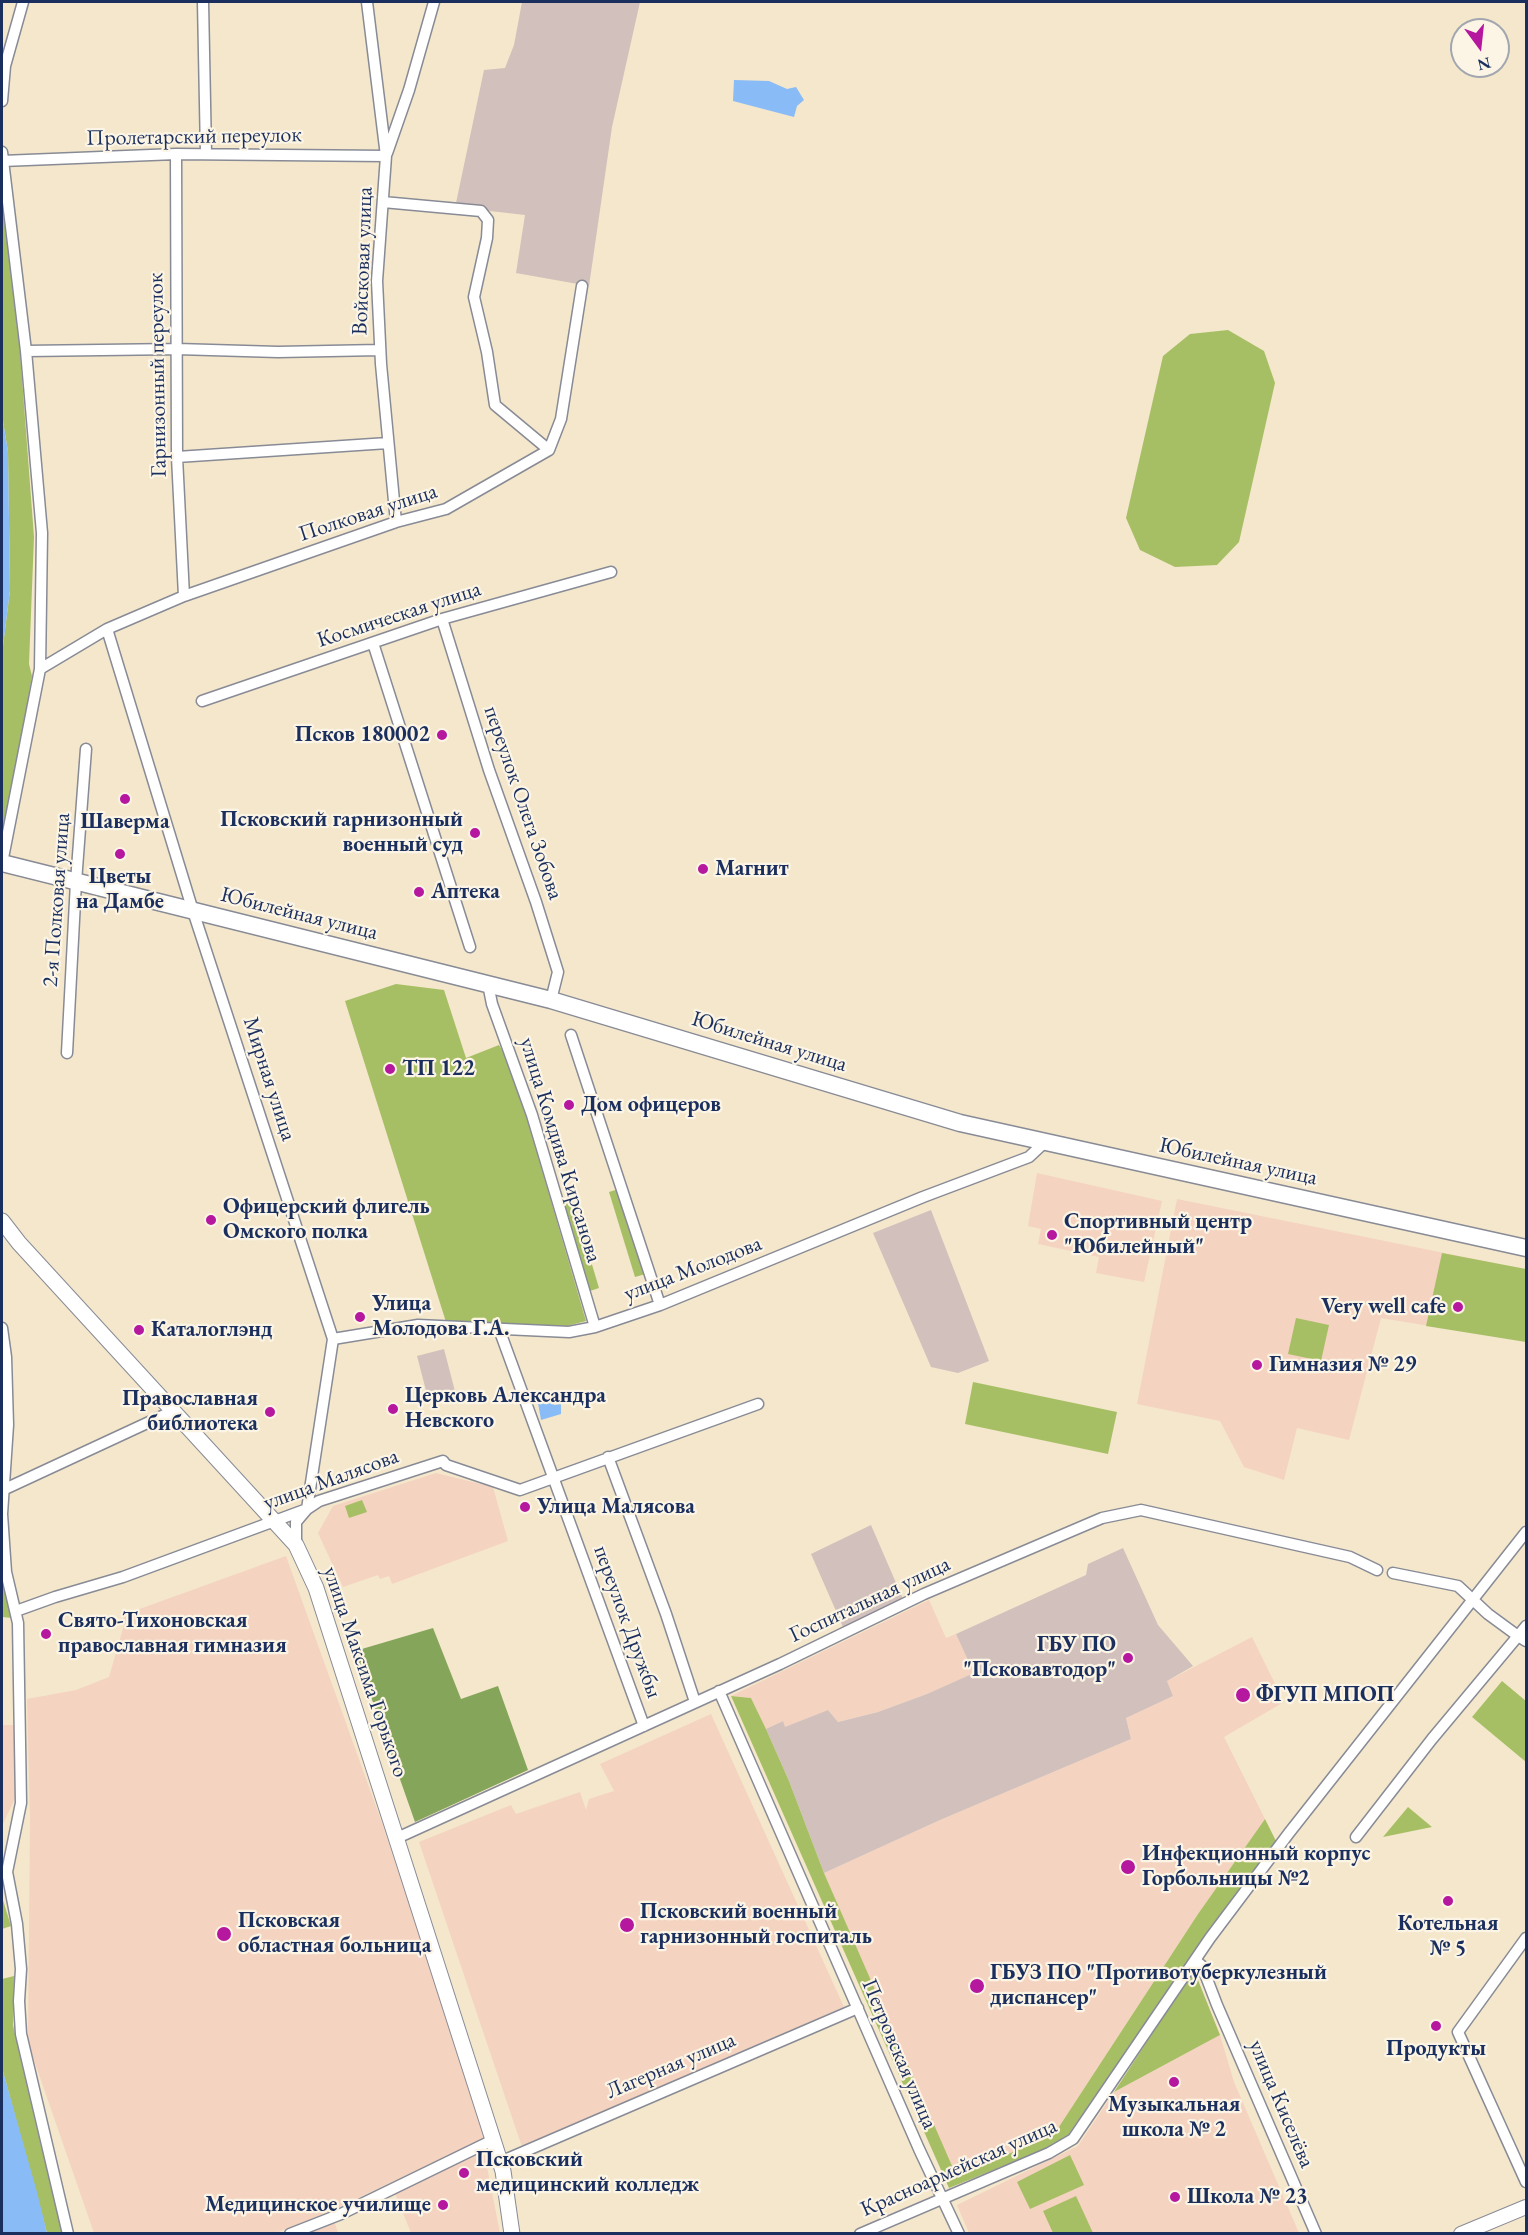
<!DOCTYPE html>
<meta charset="utf-8">
<style>
body{margin:0}
#map{position:relative;width:1528px;height:2235px;overflow:hidden;background:#f4e7cc;font-family:"EB Garamond",serif}
canvas{display:block}
.frame{position:absolute;inset:0;border:3px solid #1b2f5e;pointer-events:none}
.north{position:absolute;left:1450px;top:18px;width:60px;height:60px;box-sizing:border-box;background:#fcf5e5;border:2px solid #a2a6af;border-radius:50%;rotate:165deg;font-size:16px;font-weight:700;line-height:24px;text-align:center;color:#1b2f5e}
.north::after{content:'';display:block;margin:auto;width:21px;height:27px;background:#b5179e;clip-path:polygon(50% 0,100% 100%,50% 72%,0 100%)}
</style>
<div id="map">
<canvas width="1528" height="2235"></canvas>
<div class="frame"></div>
<div class="north">N</div>
</div>
<script>
const c = document.querySelector('canvas').getContext('2d');
c.lineJoin = 'round';
function fillPath(path, color) { c.fillStyle = color; c.fill(path, 'evenodd'); }
const poly = rows => new Path2D(rows.map(r => 'M' + r).join(''));
function stroke(path, color, width, dash) { c.strokeStyle = color; c.lineWidth = width; c.lineCap = dash ? 'butt' : 'round'; c.setLineDash(dash || []); c.stroke(path); }
function drawText(font, color, halo, rows, align = 'center') {
  c.font = font + ' "EB Garamond",serif'; c.lineWidth = 4.5; c.setLineDash([]); c.textBaseline = 'middle'; c.strokeStyle = halo; c.fillStyle = color; for (const [text, x, y, turn = 0] of rows) {
    c.save(); c.translate(x, y); c.rotate((+turn || 0) * Math.PI / 180); c.textAlign = isNaN(turn) ? turn : align; if (halo) c.strokeText(text, 0, 0); c.fillText(text, 0, 0); c.restore();
  }
}
const built = poly([
 [1037,1173,1162,1201,1144,1282,1096,1273,1099,1257,1038,1244,1041,1229,1028,1226],
 [1177,1199,1494,1263,1478,1334,1381,1318,1349,1440,1297,1428,1284,1480,1244,1467,1220,1421,1137,1404],
 [436,1473,493,1487,508,1541,392,1584,389,1576,380,1579,378,1575,343,1587,318,1533,333,1506],
 [286,1556,383,1826,486,2137,331,2211,276,2233,94,2233,28,2043,30,1820,27,1699,76,1690,109,1677,124,1625,123,1615],
 [929,1600,946,1638,956,1634,975,1673,927,1694,878,1712,838,1722,828,1710,784,1728,783,1721,766,1729,751,1698,731,1696],
 [1252,1637,1284,1702,1224,1737,1265,1819,1198,1914,1053,2136,955,2176,824,1873,940,1820,1131,1739,1126,1718,1173,1696,1167,1681],
 [711,1714,844,2007,522,2147,419,1842,511,1805,516,1814,580,1792,586,1810,589,1799,614,1791,600,1764],
 [2,1725,14,1725,17,1794,2,1826],
 [1220,2035,1234,2082,1299,2233,969,2233,957,2205,1078,2146,1114,2092],
 [484,2152,500,2233,411,2233,395,2193],
 [334,2220,338,2233,301,2234]
]);
const industrial = poly([
 [522,2,640,2,612,127,589,286,516,273,525,215,490,211,456,203,484,70,505,68,514,45],
 [931,1210,989,1361,958,1373,931,1367,873,1233],
 [444,1349,456,1395,429,1402,417,1356],
 [871,1525,903,1599,843,1627,811,1554],
 [1123,1548,1158,1625,1193,1666,1167,1681,1173,1696,1126,1718,1131,1739,940,1820,824,1873,789,1781,766,1729,783,1721,785,1727,828,1710,838,1722,878,1712,927,1694,974,1673,956,1634,1086,1575,1088,1564]
]);
const green = poly([
 [2,202,20,352,34,537,29,664,32,676,9,813,2,836,3,815,2,813,2,654,10,590,8,452,2,415],
 [1228,330,1264,351,1275,383,1239,542,1217,565,1175,567,1140,550,1126,518,1163,356,1190,334],
 [396,984,444,990,466,1058,499,1045,502,1050,523,1105,586,1321,567,1326,446,1322,345,1001],
 [622,1188,649,1273,635,1277,609,1192],
 [573,1201,599,1288,584,1293,558,1203],
 [1442,1253,1526,1269,1526,1342,1426,1326],
 [1296,1318,1329,1325,1321,1361,1288,1354],
 [973,1382,1117,1412,1108,1454,965,1424],
 [2,1487,12,1618,2,1617],
 [362,1500,367,1512,349,1518,345,1506],
 [1502,1681,1526,1701,1526,1762,1472,1717],
 [731,1696,751,1698,766,1729,789,1781,824,1873,956,2175,1053,2136,1198,1914,1265,1819,1276,1841,1068,2135,1048,2148,949,2188],
 [1408,1807,1432,1827,1383,1837],
 [2,1897,11,1926,2,1929],
 [1194,1970,1220,2035,1114,2092],
 [14,1976,13,2025,41,2146,66,2233,47,2233,2,2068,2,1979],
 [1070,2155,1084,2185,1030,2209,1017,2182],
 [1076,2196,1093,2233,1053,2233,1043,2211]
]);
const forest = poly([
 [433,1628,461,1699,498,1686,528,1770,415,1822,355,1651]
]);
const water = poly([
 [734,80,769,81,787,89,796,87,804,100,797,106,794,117,733,101],
 [2,415,8,452,10,590,2,654],
 [552,1400,554,1405,561,1404,561,1414,541,1420,538,1403],
 [2,2068,37,2192,47,2233,2,2233]
]);
const minor = poly([
 [203,2,206,154],
 [367,2,386,156,377,281,381,364,396,522],
 [2,101,5,66,23,2],
 [2,152,26,351,42,533,40,669,2,863],
 [387,153,409,90,434,2],
 [176,154,177,457,184,596],
 [2,161,176,154,386,156],
 [383,202,481,211,488,220,487,238,474,297,487,352,495,405,549,450],
 [26,351,177,349,278,352,380,350],
 [177,457,388,443],
 [442,619,489,770,536,902,558,972,551,1000],
 [107,629,193,911,333,1339,307,1509,296,1522,296,1545],
 [373,643,470,947],
 [40,669,107,629,184,596,396,522,446,509,549,450,561,419,582,286],
 [202,701,442,619,611,572],
 [488,984,492,1004,532,1115,595,1327],
 [571,1035,660,1305],
 [67,1053,76,882,86,749],
 [2,1328,6,1357,8,1425,2,1514,6,1572,18,1623,21,1803,7,1872,17,1924,21,1969,19,2001,21,2034,68,2234],
 [499,1329,644,1726],
 [333,1339,418,1325,569,1332,595,1327,660,1305,923,1197,1029,1157,1045,1142],
 [608,1457,666,1614,695,1702],
 [5,1489,173,1411],
 [1393,1573,1458,1586,1488,1614,1518,1636,1526,1626],
 [16,1611,55,1597,123,1577,307,1509,319,1501,443,1461,446,1465,520,1490,758,1404],
 [719,1691,919,2149,959,2234],
 [1356,1837,1432,1739,1518,1636,1526,1641],
 [397,1838,780,1664,924,1594,1102,1518,1141,1510,1350,1557,1377,1570],
 [1526,1938,1458,2032,1526,2182],
 [1195,1960,1202,1966,1217,2005,1316,2234],
 [500,2162,858,2008],
 [290,2234,341,2214,493,2140],
 [860,2234,1049,2153,1073,2139,1210,1938,1289,1833,1526,1532]
]);
const tertiary = poly([
 [1461,2234,1526,2207]
]);
const secondary = poly([
 [2,1221,19,1243,296,1545,316,1588,488,2124,503,2171,512,2234]
]);
const primary = poly([
 [2,863,551,1000,960,1123,1526,1248]
]);
const markers = [
 [442,735,6,"#b5179e"],
 [125,799,6,"#b5179e"],
 [475,833,6,"#b5179e"],
 [120,854,6,"#b5179e"],
 [703,869,6,"#b5179e"],
 [419,892,6,"#b5179e"],
 [390,1069,6,"#b5179e"],
 [569,1105,6,"#b5179e"],
 [211,1220,6,"#b5179e"],
 [1052,1235,6,"#b5179e"],
 [1458,1307,6,"#b5179e"],
 [360,1317,6,"#b5179e"],
 [139,1330,6,"#b5179e"],
 [1257,1365,6,"#b5179e"],
 [393,1409,6,"#b5179e"],
 [270,1412,6,"#b5179e"],
 [525,1507,6,"#b5179e"],
 [46,1634,6,"#b5179e"],
 [1128,1658,6,"#b5179e"],
 [1243,1695,8,"#b5179e"],
 [1128,1867,8,"#b5179e"],
 [1448,1901,6,"#b5179e"],
 [627,1925,8,"#b5179e"],
 [224,1934,8,"#b5179e"],
 [977,1986,8,"#b5179e"],
 [1436,2026,6,"#b5179e"],
 [1174,2082,6,"#b5179e"],
 [464,2173,6,"#b5179e"],
 [1175,2197,6,"#b5179e"],
 [443,2205,6,"#b5179e"]
];
const streetNames = [
 ["Пролетарский переулок",194,137,-1],
 ["Войсковая улица",363,261,-88],
 ["Гарнизонный переулок",158,375,-91],
 ["Полковая улица",368,513,-18],
 ["Космическая улица",399,615,-18],
 ["переулок Олега Зобова",523,803,71],
 ["2-я Полковая улица",57,900,-86],
 ["Юбилейная улица",299,914,14],
 ["Юбилейная улица",769,1042,17],
 ["Мирная улица",269,1079,72],
 ["улица Комдива Кирсанова",560,1150,73],
 ["Юбилейная улица",1238,1162,12],
 ["улица Молодова",693,1269,-21],
 ["улица Малясова",331,1480,-20],
 ["Госпитальная улица",870,1600,-25],
 ["переулок Дружбы",627,1622,70],
 ["улица Максима Горького",365,1672,71],
 ["Петровская улица",899,2054,67],
 ["Лагерная улица",671,2066,-23],
 ["улица Киселёва",1281,2104,67],
 ["Красноармейская улица",959,2168,-24]
];
const poiNames = [
 ["Псков 180002",430,735,"right"],
 ["Псковский гарнизонный",463,820,"right"],
 ["военный суд",463,845,"right"],
 ["Шаверма",125,822,"center"],
 ["Магнит",715,869],
 ["Цветы",120,877,"center"],
 ["на Дамбе",120,902,"center"],
 ["Аптека",431,892],
 ["ТП 122",402,1069],
 ["Дом офицеров",581,1105],
 ["Офицерский флигель",223,1207],
 ["Омского полка",223,1232],
 ["Спортивный центр",1064,1222],
 ["\"Юбилейный\"",1064,1247],
 ["Улица",372,1304],
 ["Молодова Г.А.",372,1329],
 ["Very well cafe",1446,1307,"right"],
 ["Каталоглэнд",151,1330],
 ["Гимназия № 29",1269,1365],
 ["Церковь Александра",405,1396],
 ["Невского",405,1421],
 ["Православная",258,1399,"right"],
 ["библиотека",258,1424,"right"],
 ["Улица Малясова",537,1507],
 ["Свято-Тихоновская",58,1621],
 ["православная гимназия",58,1646],
 ["ГБУ ПО",1116,1645,"right"],
 ["\"Псковавтодор\"",1116,1670,"right"],
 ["ФГУП МПОП",1256,1695],
 ["Инфекционный корпус",1142,1854],
 ["Горбольницы №2",1142,1879],
 ["Псковский военный",640,1912],
 ["гарнизонный госпиталь",640,1937],
 ["Псковская",238,1921],
 ["областная больница",238,1946],
 ["Котельная",1448,1924,"center"],
 ["№ 5",1448,1949,"center"],
 ["ГБУЗ ПО \"Противотуберкулезный",990,1973],
 ["диспансер\"",990,1998],
 ["Продукты",1436,2049,"center"],
 ["Музыкальная",1174,2105,"center"],
 ["школа № 2",1174,2130,"center"],
 ["Псковский",476,2160],
 ["медицинский колледж",476,2185],
 ["Школа № 23",1187,2197],
 ["Медицинское училище",431,2205,"right"]
];
fillPath(built, '#f5d3c1');
fillPath(industrial, '#d1c0bc');
fillPath(green, '#a7bf64');
fillPath(forest, '#85a65a');
fillPath(water, '#89bbf6');
stroke(minor, '#888b95', 13);
stroke(tertiary, '#888b95', 16);
stroke(secondary, '#888b95', 17);
stroke(primary, '#888b95', 19);
stroke(minor, '#fff', 10);
stroke(tertiary, '#fff', 14);
stroke(secondary, '#fff', 15);
stroke(primary, '#fff', 16);
for (const [x, y, r, color] of markers) { const dot = new Path2D(); dot.arc(x, y, r, 0, 2 * Math.PI); c.fillStyle = color; c.fill(dot); stroke(dot, '#fcf5e5', 2); }
drawText('22px', '#1b2f5e', '#fcf5e5', streetNames);
drawText('bold 22px', '#1b2f5e', '#fcf5e5', poiNames, 'left');
</script>
